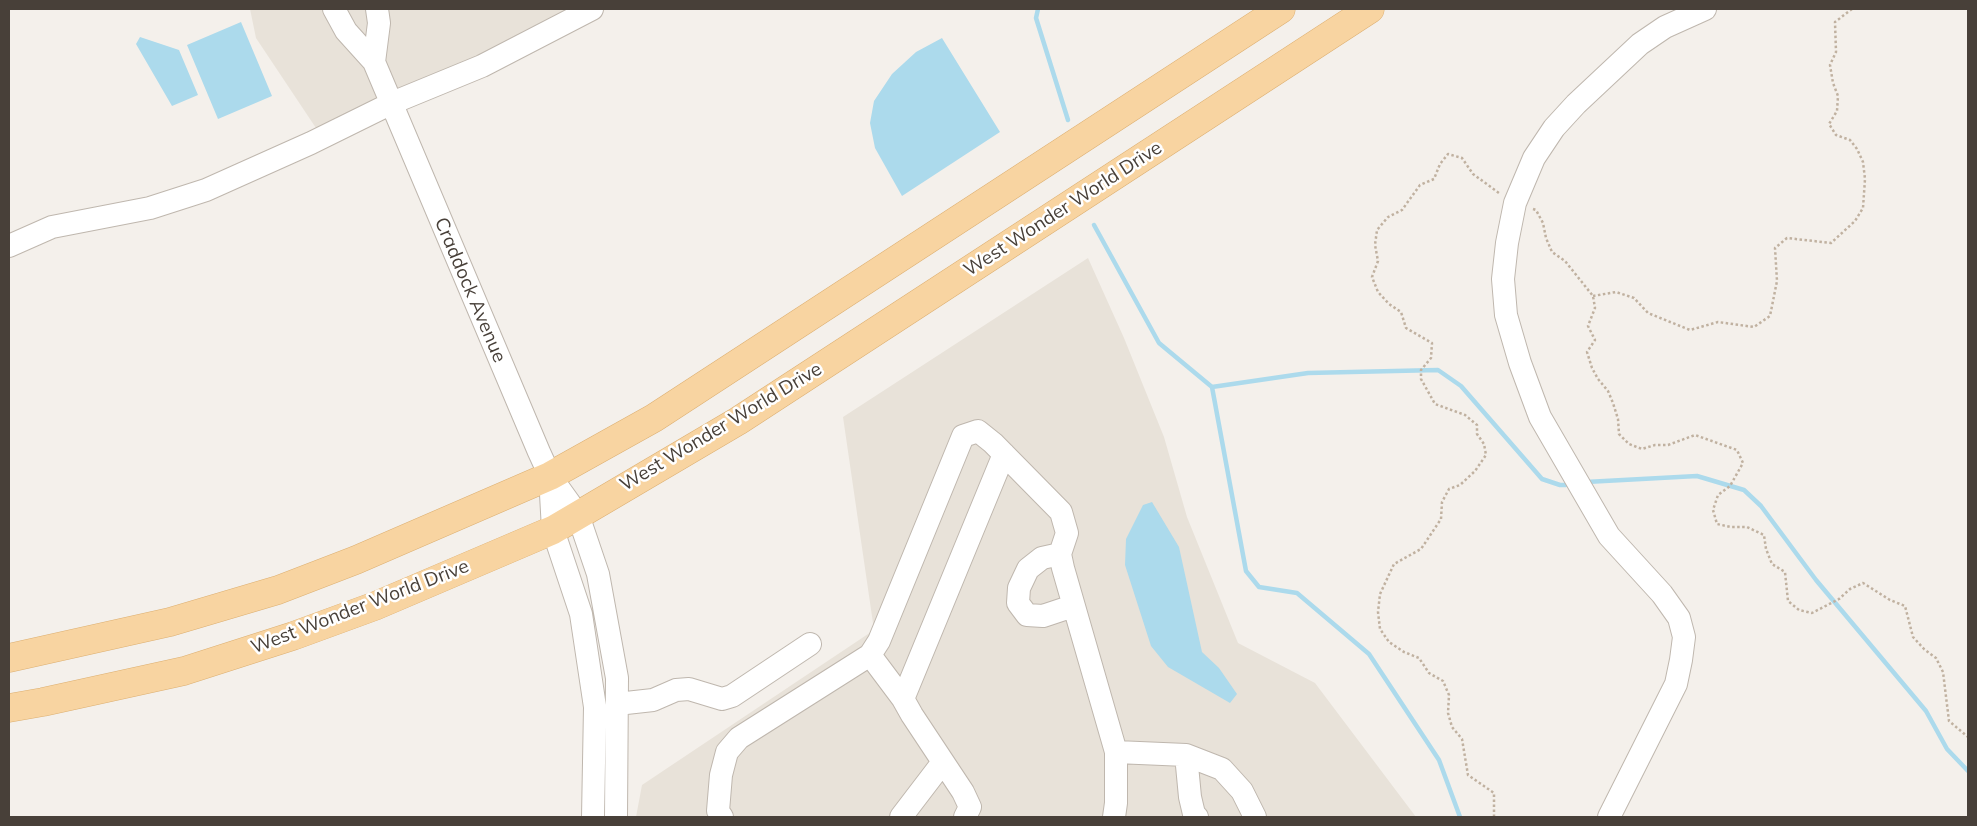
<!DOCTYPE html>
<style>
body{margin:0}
#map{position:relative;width:1977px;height:826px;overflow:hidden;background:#f4f0eb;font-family:Mulish,sans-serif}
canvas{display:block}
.frame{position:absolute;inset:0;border:10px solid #484039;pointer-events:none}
</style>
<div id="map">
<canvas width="1977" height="826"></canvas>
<div class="frame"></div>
</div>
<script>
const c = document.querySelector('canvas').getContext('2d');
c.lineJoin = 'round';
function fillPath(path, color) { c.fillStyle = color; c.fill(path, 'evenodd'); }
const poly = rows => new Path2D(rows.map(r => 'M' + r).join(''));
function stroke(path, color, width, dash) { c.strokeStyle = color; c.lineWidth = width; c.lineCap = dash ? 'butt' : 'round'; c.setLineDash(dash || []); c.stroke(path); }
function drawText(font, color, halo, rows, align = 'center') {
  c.font = font + ' Mulish,sans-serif'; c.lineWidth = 5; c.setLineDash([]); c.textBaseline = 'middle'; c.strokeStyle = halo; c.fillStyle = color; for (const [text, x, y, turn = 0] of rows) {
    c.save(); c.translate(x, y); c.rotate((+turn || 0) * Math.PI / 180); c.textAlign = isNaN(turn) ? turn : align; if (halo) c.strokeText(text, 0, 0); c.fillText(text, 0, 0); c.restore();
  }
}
const residential = poly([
 [250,9,607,9,318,131,256,38],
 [1088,258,1124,338,1164,437,1187,517,1238,643,1315,683,1416,817,636,817,642,785,874,630,843,417]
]);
const water = poly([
 [241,22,272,96,218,119,187,45],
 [140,37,179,50,198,95,172,106,136,44],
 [942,38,1000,132,902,196,875,148,870,123,874,101,892,74,916,52],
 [1152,502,1179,547,1202,652,1219,668,1237,694,1230,703,1168,667,1151,646,1125,565,1126,539,1143,505]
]);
const stream = poly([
 [1038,9,1036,18,1068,120],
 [1094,225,1159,343,1212,387,1246,571,1259,587,1297,593,1369,654,1439,760,1460,817],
 [1212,387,1308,373,1438,370,1461,386,1542,479,1560,485,1566,485],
 [1586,482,1697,476,1744,490,1761,506,1816,580,1926,711,1947,749,1968,771]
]);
const path = poly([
 [1533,209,1536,210,1543,223,1546,238,1552,252,1565,261,1593,296,1595,308,1588,326,1595,340,1587,352,1592,368,1598,379,1608,391,1613,403,1618,419,1619,434,1629,444,1642,449,1655,445,1668,445,1695,435,1737,450,1743,463,1730,486,1718,495,1713,510,1717,524,1731,527,1747,527,1764,535,1766,549,1772,564,1785,572,1788,601,1799,610,1812,613,1839,599,1850,589,1863,583,1890,600,1905,606,1913,637,1924,649,1936,658,1943,672,1949,721,1968,737],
 [1593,296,1616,292,1634,298,1648,313,1690,330,1718,322,1754,327,1770,316,1777,281,1775,248,1787,238,1831,243,1855,221,1863,208,1865,179,1863,162,1857,149,1850,140,1836,135,1829,124,1837,111,1838,96,1833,83,1830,65,1836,52,1835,22,1852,9],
 [1494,817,1494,793,1468,775,1462,739,1452,727,1448,713,1449,695,1443,681,1429,673,1419,658,1404,652,1389,642,1380,629,1378,612,1380,594,1394,564,1421,549,1441,519,1442,502,1449,489,1460,485,1475,471,1486,455,1484,444,1477,434,1477,425,1465,415,1435,404,1421,379,1421,370,1431,358,1432,343,1406,328,1401,312,1389,304,1378,292,1372,277,1378,261,1375,245,1377,230,1388,217,1402,210,1420,185,1434,179,1440,164,1448,154,1462,158,1473,174,1499,193]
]);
const minor = poly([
 [334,9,346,31,374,62,539,452,550,476,578,515,598,574,617,678,616,817],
 [374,62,379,23,377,9],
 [9,246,52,227,150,208,206,190,311,143,392,103,482,66,592,9],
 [550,476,553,530,581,614,595,707,593,817],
 [1060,554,1042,558,1028,569,1019,588,1018,603,1027,615,1043,616,1073,606],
 [870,655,903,699],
 [617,704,653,700,676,690,689,689,722,699,732,696,810,644],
 [1116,752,1186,755,1222,769,1242,791,1255,817],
 [1186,755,1190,797,1194,814,1197,817],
 [722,817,718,811,721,775,727,752,739,738,870,655,879,641,963,436,978,431,993,443,1061,512,1067,533,1060,554,1063,568,1116,752,1116,803,1114,817],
 [901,817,943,762],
 [965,817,970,807,963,792,912,715,903,699,1004,454],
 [1609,817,1676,684,1681,660,1684,637,1679,618,1662,594,1609,536,1540,417,1520,363,1506,315,1503,279,1507,243,1515,203,1534,158,1554,128,1576,104,1640,44,1665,27,1705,9]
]);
const major = poly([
 [9,658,170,622,278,590,356,560,550,476,654,418,1281,9],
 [9,708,43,702,184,671,293,636,375,606,553,530,738,421,1370,9]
]);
const streetNames = [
 ["West Wonder World Drive",1063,209,-33],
 ["Craddock Avenue",470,290,67],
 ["West Wonder World Drive",721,427,-31],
 ["West Wonder World Drive",360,607,-21]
];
fillPath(residential, '#e8e2d9');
fillPath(water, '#acdaec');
stroke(stream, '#acdaec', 4.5);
stroke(minor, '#bfb7ae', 24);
stroke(major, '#dcaf71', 29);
stroke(path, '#c0b1a0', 2.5, [2.5, 2.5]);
stroke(minor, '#fff', 22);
stroke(major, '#f8d4a1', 28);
drawText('19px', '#484039', '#fff', streetNames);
</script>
